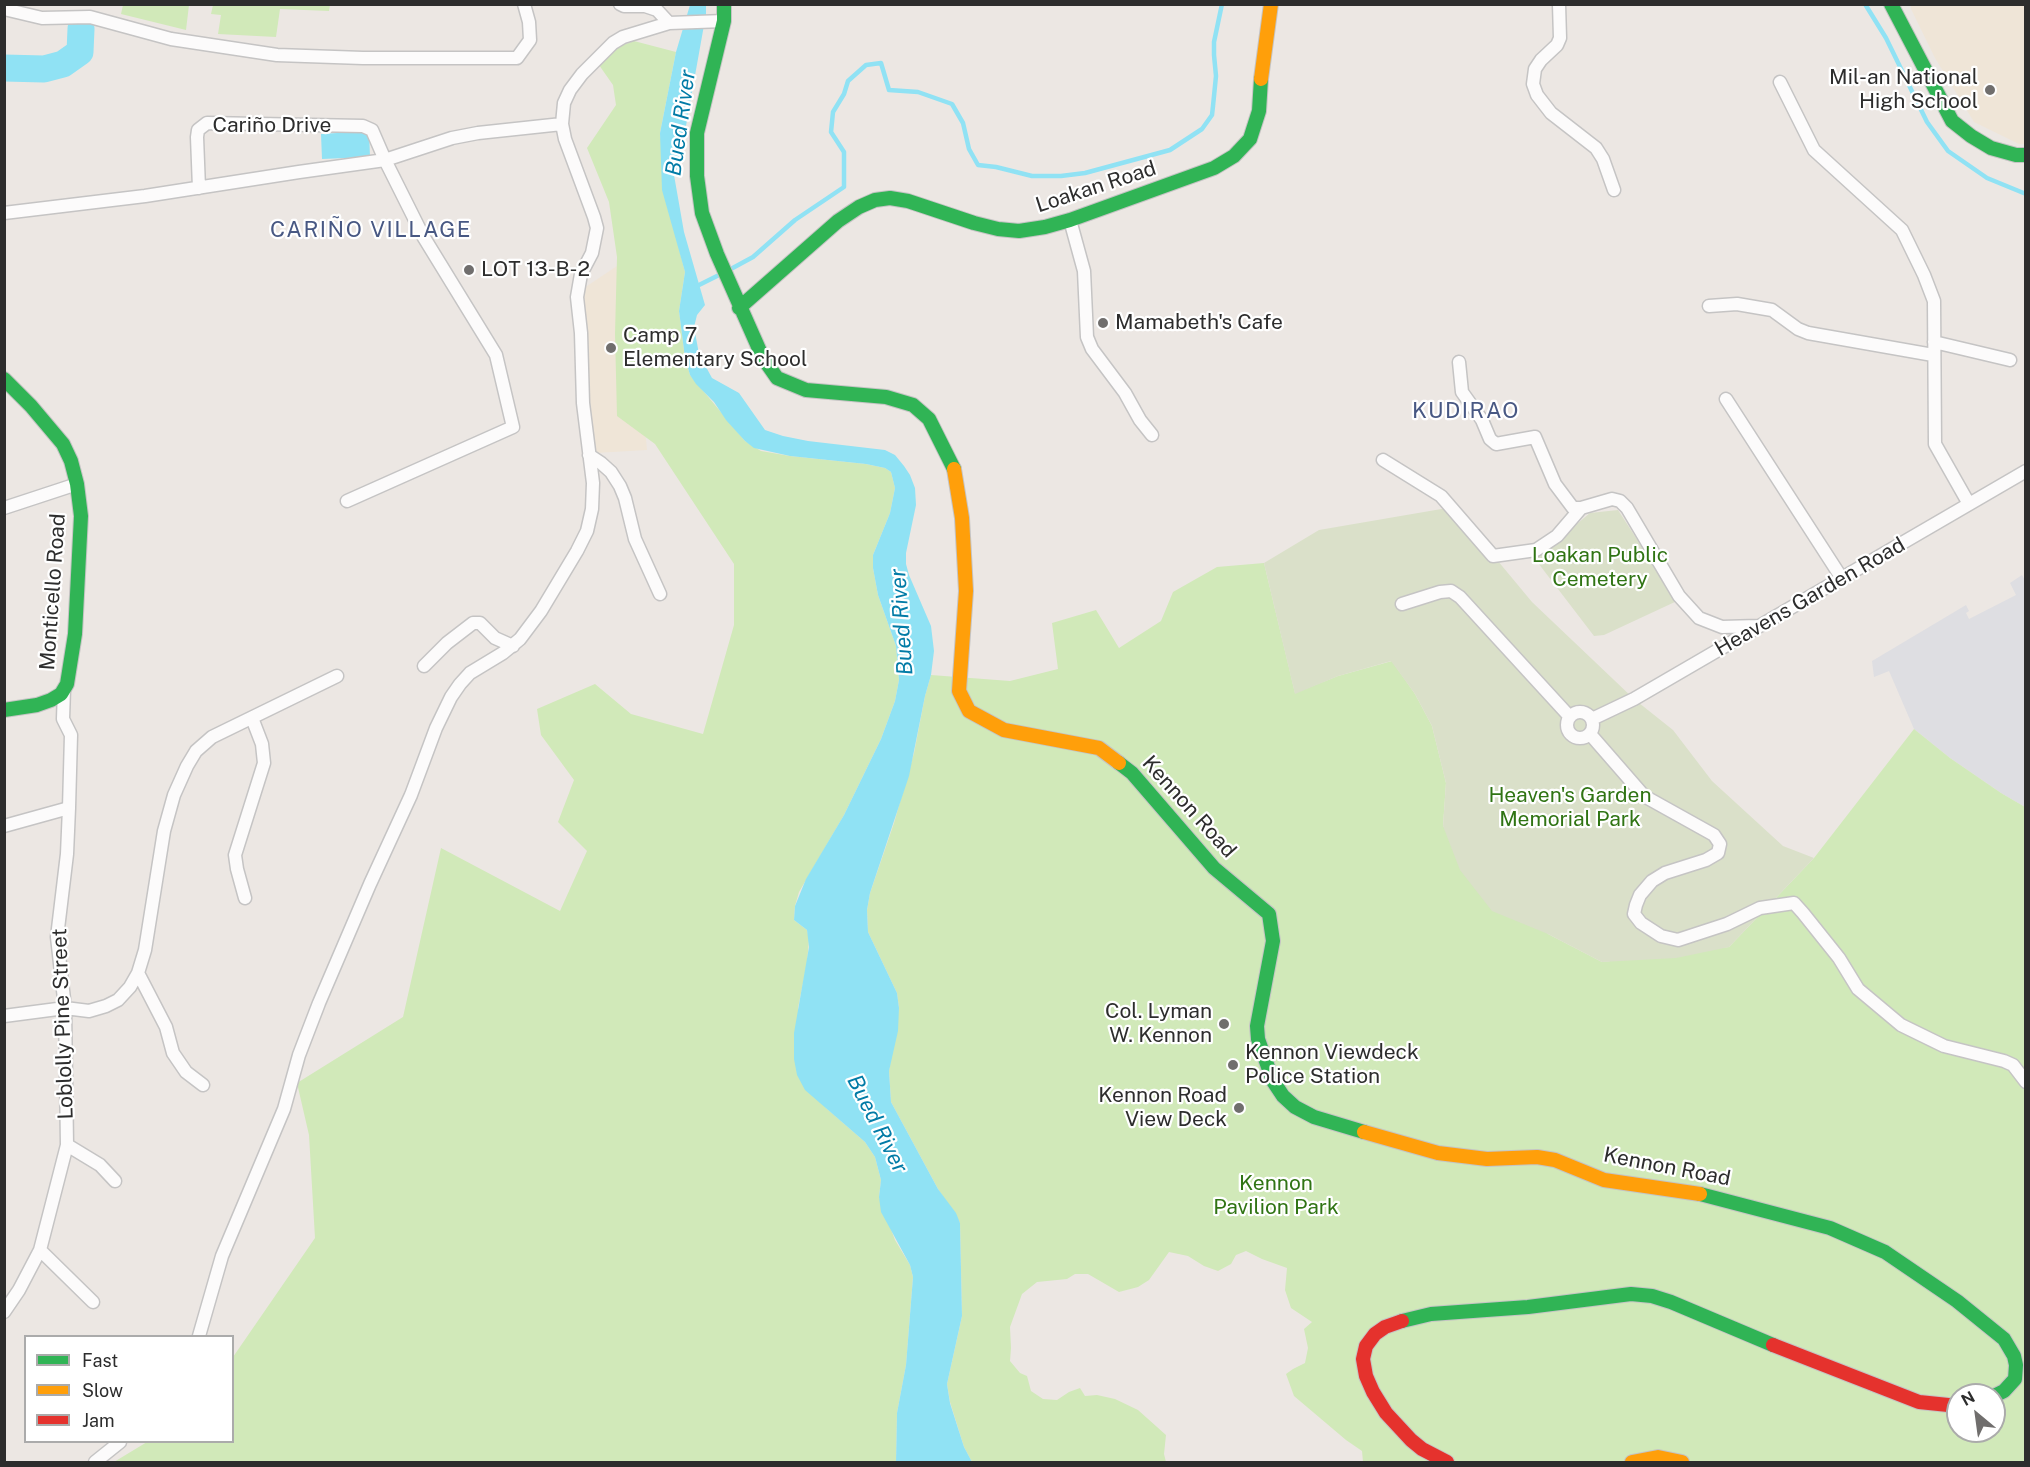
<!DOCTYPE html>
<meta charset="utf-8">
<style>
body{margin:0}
#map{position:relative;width:2030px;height:1467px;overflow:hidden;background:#ece7e3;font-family:"Public Sans",sans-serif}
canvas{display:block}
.frame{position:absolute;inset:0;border:6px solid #2d2d2d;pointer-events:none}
.legend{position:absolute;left:24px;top:1335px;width:210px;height:108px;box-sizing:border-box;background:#fff;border:2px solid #ababab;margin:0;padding:8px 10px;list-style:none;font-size:18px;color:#2d2d2d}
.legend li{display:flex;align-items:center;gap:12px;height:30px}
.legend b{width:30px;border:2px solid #ababab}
.north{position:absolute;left:1946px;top:1383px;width:60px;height:60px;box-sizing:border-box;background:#fff;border:2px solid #ababab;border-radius:50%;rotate:331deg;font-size:16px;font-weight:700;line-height:24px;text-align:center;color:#2d2d2d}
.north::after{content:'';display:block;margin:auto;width:21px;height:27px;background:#706e6d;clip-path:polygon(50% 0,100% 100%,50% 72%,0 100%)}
</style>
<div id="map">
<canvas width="2030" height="1467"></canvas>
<div class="frame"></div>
<ul class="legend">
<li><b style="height:8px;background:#30b455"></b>Fast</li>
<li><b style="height:8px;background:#ff9f0a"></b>Slow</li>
<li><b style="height:8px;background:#e5322d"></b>Jam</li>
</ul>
<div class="north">N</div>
</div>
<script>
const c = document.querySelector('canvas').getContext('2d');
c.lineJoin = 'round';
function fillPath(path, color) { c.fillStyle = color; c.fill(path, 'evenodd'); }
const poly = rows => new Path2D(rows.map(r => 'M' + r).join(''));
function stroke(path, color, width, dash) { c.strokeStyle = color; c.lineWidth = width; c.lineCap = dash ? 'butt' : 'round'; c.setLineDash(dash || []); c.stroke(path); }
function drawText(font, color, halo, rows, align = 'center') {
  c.font = font + ' "Public Sans",sans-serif'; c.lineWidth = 4.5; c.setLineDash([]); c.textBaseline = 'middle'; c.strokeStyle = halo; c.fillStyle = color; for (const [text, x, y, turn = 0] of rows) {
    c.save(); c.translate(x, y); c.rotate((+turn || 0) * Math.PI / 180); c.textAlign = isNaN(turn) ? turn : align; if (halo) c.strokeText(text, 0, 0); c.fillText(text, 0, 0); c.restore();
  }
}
const education = poly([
 [1911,5,2025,5,2025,144,2019,144,1974,122,1935,58,1911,9],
 [629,258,647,450,595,453,586,379,581,290]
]);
const airport = poly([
 [2022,575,2026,582,2025,807,2001,793,1950,758,1914,729,1889,671,1874,677,1872,661,1966,605,1969,611,1966,613,1969,619,2016,595,2010,583]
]);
const green = poly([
 [123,5,189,5,186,30,121,14],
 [213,5,213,4,330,5,329,11,280,9,276,37,218,34,221,15,211,14],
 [634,41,676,52,660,133,675,233,685,272,679,311,685,358,690,375,745,441,761,451,790,456,866,464,885,468,891,472,895,488,890,513,873,555,873,568,878,595,896,646,899,680,895,701,881,739,844,815,799,892,795,906,794,920,807,930,809,940,807,963,798,1008,826,1108,865,1142,875,1157,881,1180,879,1197,895,1240,910,1265,913,1277,906,1365,897,1413,896,1462,114,1462,147,1442,232,1442,233,1357,315,1238,309,1135,297,1083,403,1017,441,848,560,911,587,851,558,822,574,780,541,735,537,709,595,684,631,714,703,734,734,625,734,564,655,444,617,416,615,334,617,257,609,202,587,148,616,105,613,85,599,65,607,54,620,46],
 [1264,563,1295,693,1338,676,1392,661,1415,694,1432,726,1446,783,1443,826,1548,934,1602,962,1729,947,1814,858,1914,729,1950,758,2001,793,2025,807,2025,1462,1363,1462,1362,1451,1346,1440,1294,1396,1286,1374,1293,1369,1305,1363,1308,1348,1304,1329,1312,1322,1291,1308,1285,1290,1287,1268,1262,1259,1246,1251,1236,1255,1231,1264,1218,1271,1204,1266,1188,1256,1169,1252,1149,1280,1138,1287,1119,1292,1088,1274,1075,1274,1067,1279,1037,1282,1022,1294,1010,1327,1011,1348,1010,1361,1020,1373,1027,1376,1031,1391,1043,1399,1057,1400,1069,1392,1080,1388,1085,1396,1097,1395,1115,1399,1138,1410,1166,1435,1164,1454,1166,1462,972,1462,964,1447,950,1402,947,1384,962,1316,960,1223,938,1189,891,1102,889,1071,899,1008,897,993,868,932,867,910,870,893,894,823,914,753,925,696,931,675,1010,681,1058,669,1052,623,1096,610,1119,648,1161,621,1173,592,1217,567],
 [1958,1395,1994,1395,1994,1431,1958,1431]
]);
const cemetery = poly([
 [1453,507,1532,602,1634,699,1673,730,1712,781,1783,846,1814,858,1729,947,1676,958,1602,962,1548,934,1492,911,1460,870,1443,826,1446,783,1432,726,1415,694,1391,661,1338,676,1295,694,1264,563,1319,530],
 [1618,510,1677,601,1604,635,1594,636,1535,559,1590,513]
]);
const water = poly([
 [690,5,706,5,706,14,679,165,674,175,684,232,705,305,697,315,694,327,699,354,712,378,739,393,765,430,783,436,808,441,885,450,895,455,904,466,910,475,915,488,916,505,906,553,906,564,909,575,931,626,934,651,931,675,925,696,909,776,870,893,867,910,868,932,897,993,899,1008,898,1031,889,1071,891,1102,938,1189,956,1213,960,1223,962,1316,947,1384,950,1403,964,1447,972,1462,896,1462,897,1413,906,1365,913,1277,910,1265,881,1212,879,1197,881,1180,875,1157,865,1142,805,1090,797,1075,794,1059,794,1033,809,947,807,930,794,920,795,906,806,879,844,815,881,739,895,701,899,680,896,646,878,595,873,568,873,555,890,513,895,488,891,472,885,468,866,464,790,456,754,448,745,441,726,420,714,402,696,384,690,375,685,358,679,311,685,272,662,190,660,133,676,52],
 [369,131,370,157,322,159,321,134]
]);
const stream = poly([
 [1865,4,1886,38,1927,122,1948,151,1987,178,2026,194],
 [729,270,753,257,795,220,844,187,844,152,831,132,833,112,844,94,848,81,866,65,881,63,889,90,918,92,952,104,963,123,969,149,978,165,996,167,1032,176,1061,176,1085,173,1170,150,1202,129,1212,115,1213,106,1216,76,1214,55,1214,42,1222,4],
 [697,286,719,275]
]);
const river = poly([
 [4,68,44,69,63,64,80,52,81,29]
]);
const street = poly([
 [620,4,624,6,645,6,657,10,669,23],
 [1559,4,1560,38,1557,45,1541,60,1535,69,1533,84,1537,95,1551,113,1596,148,1603,159,1614,190],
 [4,9,42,18,90,17,171,39,277,55,363,58,517,58,530,40,529,22,524,4],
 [1780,82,1814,150,1902,230,1924,275,1934,301,1935,444,1969,504],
 [199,188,197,137,198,130,207,123,363,126,372,130,385,160,423,236,496,355,513,427,347,501],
 [4,213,145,196,299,172,385,160,452,138,478,133,562,124],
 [1070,220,1084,271,1087,337,1092,349,1125,393,1140,420,1152,435],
 [1709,306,1737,304,1772,310,1798,329,1808,333,1933,355],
 [1934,342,2010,360],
 [1459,362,1462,392,1482,420,1490,439,1496,444,1535,437,1555,484,1573,508,1581,508,1612,499,1620,501,1627,508,1679,596,1699,618,1722,627,1758,626],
 [1726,399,1841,577],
 [589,455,601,463,611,472,620,486,625,498,635,539,660,594],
 [1383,460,1441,496,1493,556,1536,550,1557,536,1581,508],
 [4,508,77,484],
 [1402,604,1440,592,1451,591,1460,597,1570,717],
 [424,666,447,643,473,623,480,623,495,638,513,646],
 '1567 725a13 13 0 1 1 26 0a13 13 0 1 1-26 0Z',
 [1592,719,1634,699,2026,471],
 [1590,734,1644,796,1714,835,1720,844,1718,853,1706,860,1665,873,1652,881,1640,895,1636,905,1634,914,1641,923,1661,936,1678,940,1727,924,1760,908,1794,903,1803,913,1839,958,1858,989,1901,1025,1944,1046,2004,1061,2013,1065,2026,1082],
 [4,826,69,808],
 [245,898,237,869,235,855,264,763,262,744,252,718],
 [138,973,166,1027,173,1053,186,1072,203,1085],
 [4,1016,65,1008,89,1011,106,1006,118,1000,130,987,138,973,145,950,164,831,174,795,187,766,196,751,212,737,337,676],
 [67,1145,100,1165,115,1181],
 [40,1250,93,1302],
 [4,1312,19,1290,40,1250,67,1145,65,1008,57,937,67,854,69,808,71,735,63,719,64,689],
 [199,1336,222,1256,284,1109,299,1055,319,1003,370,884,411,795,436,728,451,697,460,684,470,673,503,653,520,639,541,611,577,551,587,531,592,509,593,483,583,403,581,333,577,297,581,274,592,253,597,228,594,217,565,139,562,124,564,103,570,90,582,74,613,43,623,37,669,23,724,21],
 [95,1462,120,1442]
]);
const fast = poly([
 [724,4,724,21,697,133,697,176,702,213,717,254,763,358,777,378,806,390,886,397,913,405,929,419,954,469],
 [1891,4,1952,121,1971,136,1991,148,2016,155,2026,155],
 [739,308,838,221,859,207,875,200,890,198,908,201,974,223,998,229,1019,231,1045,227,1070,220,1214,168,1234,156,1250,139,1259,111,1261,79],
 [4,379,31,406,63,444,71,461,77,484,81,516,75,634,67,684,61,694,51,700,37,705,4,710],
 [1119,763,1132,773,1214,868,1269,914,1273,941,1257,1026,1258,1039,1273,1081,1283,1096,1295,1107,1314,1117,1364,1132],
 [1700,1194,1830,1228,1885,1252,1957,1301,2004,1339,2014,1356,2016,1365,2015,1379,2004,1391,1994,1396],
 [1402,1321,1431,1314,1528,1307,1631,1294,1652,1296,1671,1302,1773,1345]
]);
const slow = poly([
 [1261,79,1271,4],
 [954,469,962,518,966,591,959,691,969,711,1004,730,1099,748,1119,763],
 [1364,1132,1438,1153,1487,1159,1537,1157,1555,1160,1604,1180,1700,1194],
 [1632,1462,1658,1457,1682,1462]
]);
const jam = poly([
 [1402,1321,1385,1327,1375,1334,1366,1346,1363,1359,1366,1376,1373,1392,1386,1413,1411,1440,1422,1449,1447,1462],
 [1773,1345,1919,1402,1958,1406]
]);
const markers = [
 [1990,90,6,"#706e6d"],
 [469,270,6,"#706e6d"],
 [1103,323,6,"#706e6d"],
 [611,348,6,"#706e6d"],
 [1224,1024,6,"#706e6d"],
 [1233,1065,6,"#706e6d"],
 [1239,1108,6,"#706e6d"]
];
const poiNames = [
 ["Mil-an National",1978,78,"right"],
 ["High School",1978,102,"right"],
 ["LOT 13-B-2",481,270],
 ["Mamabeth's Cafe",1115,323],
 ["Camp 7",623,336],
 ["Elementary School",623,360],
 ["Col. Lyman",1212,1012,"right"],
 ["W. Kennon",1212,1036,"right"],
 ["Kennon Viewdeck",1245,1053],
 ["Police Station",1245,1077],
 ["Kennon Road",1227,1096,"right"],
 ["View Deck",1227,1120,"right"]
];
const streetNames = [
 ["Cariño Drive",272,126],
 ["Loakan Road",1096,187,-18],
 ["Monticello Road",53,592,-86],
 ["Heavens Garden Road",1810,597,-30],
 ["Kennon Road",1189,807,48],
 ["Loblolly Pine Street",63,1024,-92],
 ["Kennon Road",1667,1167,11]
];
const parkNames = [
 ["Loakan Public",1600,556],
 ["Cemetery",1600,580],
 ["Heaven's Garden",1570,796],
 ["Memorial Park",1570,820],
 ["Kennon",1276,1184],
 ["Pavilion Park",1276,1208]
];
const waterNames = [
 ["Bued River",681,123,-82],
 ["Bued River",902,622,-94],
 ["Bued River",877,1124,63]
];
const neighbourhoodNames = [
 ["CARIÑO VILLAGE",371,230],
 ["KUDIRAO",1466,411]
];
fillPath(education, '#efe5d7');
fillPath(airport, '#dedee2');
fillPath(green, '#d1e9b9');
fillPath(cemetery, '#dae0c9');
fillPath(water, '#90e2f4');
stroke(stream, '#90e2f4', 4.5);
stroke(river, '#90e2f4', 27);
stroke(street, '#c5c4c4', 15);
stroke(fast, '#c5c4c4', 16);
stroke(slow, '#c5c4c4', 16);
stroke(jam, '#c5c4c4', 16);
stroke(street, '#fcfbfb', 12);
stroke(fast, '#30b455', 14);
stroke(slow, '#ff9f0a', 14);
stroke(jam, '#e5322d', 14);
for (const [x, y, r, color] of markers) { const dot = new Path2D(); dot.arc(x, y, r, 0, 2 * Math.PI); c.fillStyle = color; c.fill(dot); stroke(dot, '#fff', 2); }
drawText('21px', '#2d2d2d', '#fff', poiNames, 'left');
drawText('21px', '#2d2d2d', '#fff', streetNames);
drawText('21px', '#307414', '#fff', parkNames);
drawText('italic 22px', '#017ba6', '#fff', waterNames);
c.letterSpacing = '1.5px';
drawText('22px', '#485883', '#fff', neighbourhoodNames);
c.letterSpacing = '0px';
</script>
